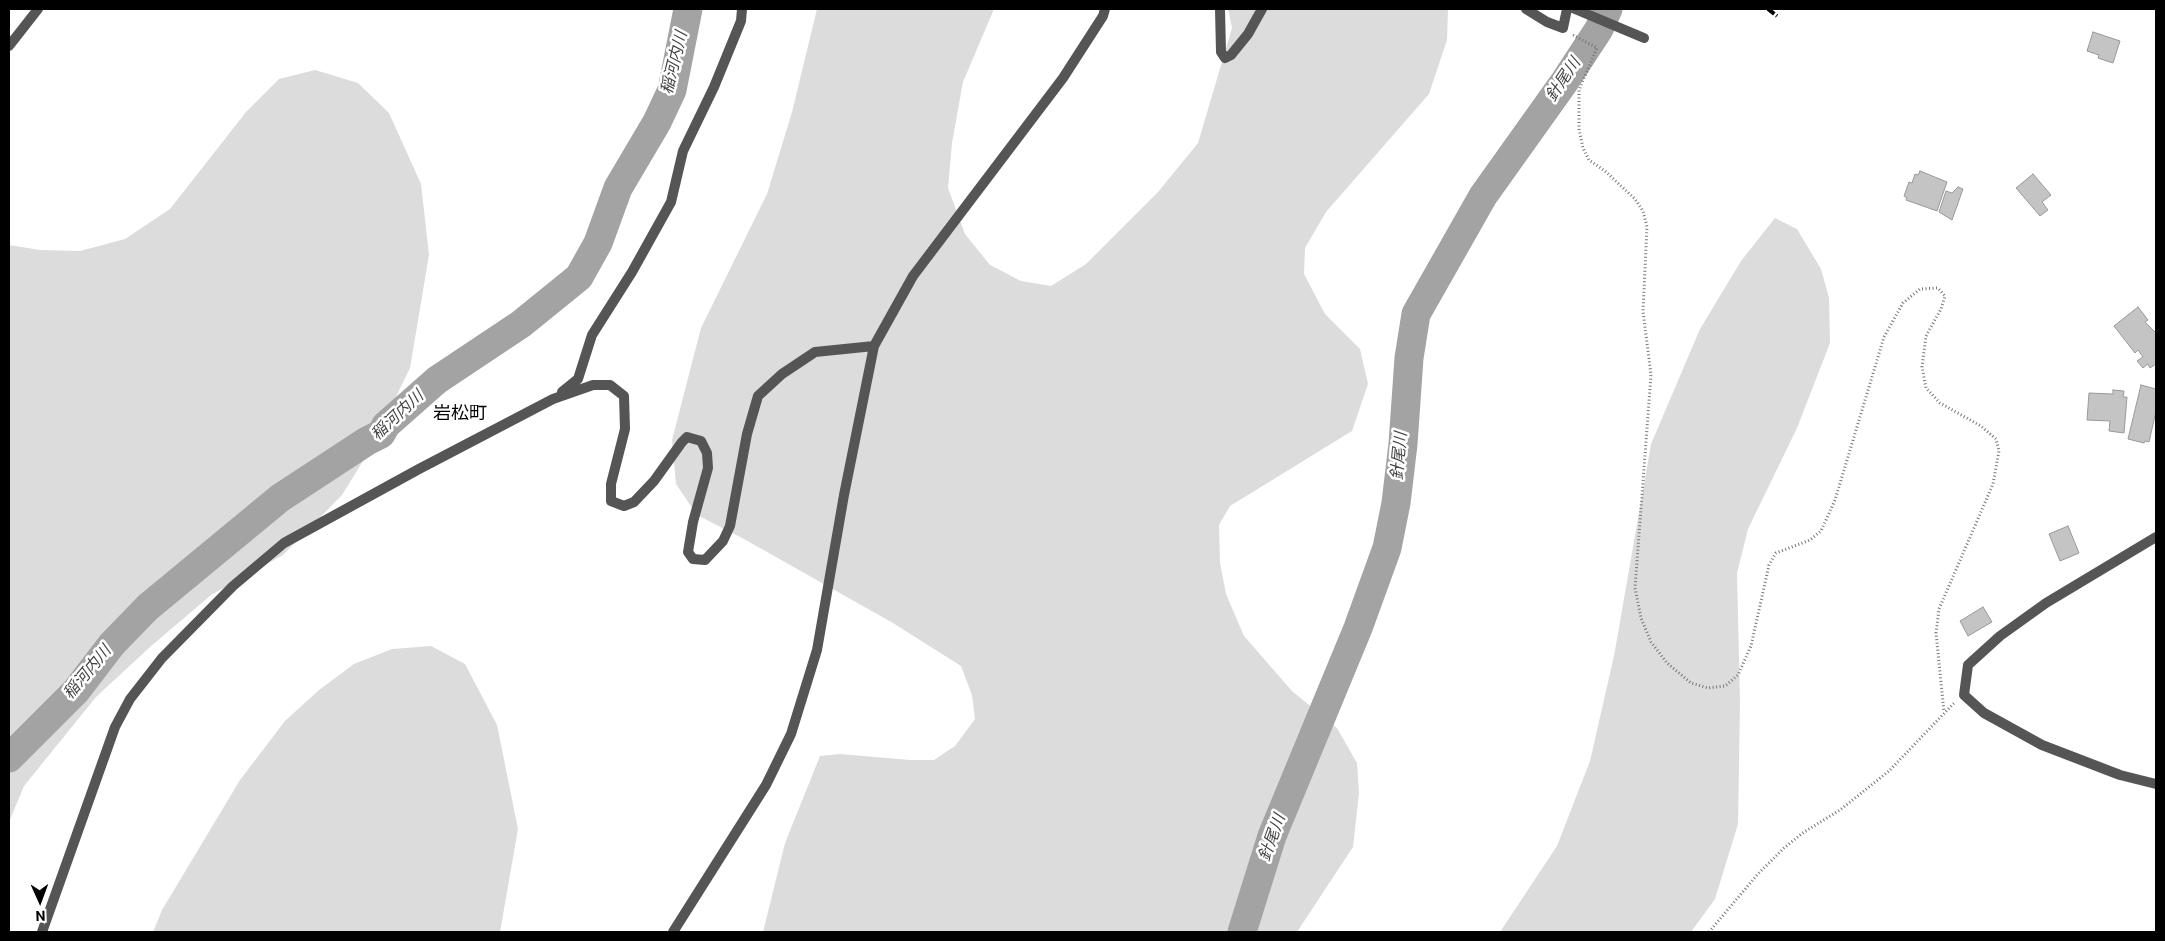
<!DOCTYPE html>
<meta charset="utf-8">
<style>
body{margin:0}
#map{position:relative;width:2165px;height:941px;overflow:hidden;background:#fff;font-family:Roboto,sans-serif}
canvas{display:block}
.frame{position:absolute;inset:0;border:10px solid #000;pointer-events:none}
.north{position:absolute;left:15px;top:876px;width:50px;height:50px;-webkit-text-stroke:4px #fff;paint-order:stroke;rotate:178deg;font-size:14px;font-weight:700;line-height:20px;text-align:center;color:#000}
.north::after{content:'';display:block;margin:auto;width:18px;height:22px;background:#000;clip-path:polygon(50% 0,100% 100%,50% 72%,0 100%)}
</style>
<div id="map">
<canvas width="2165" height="941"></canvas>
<div class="frame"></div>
<div class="north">N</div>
</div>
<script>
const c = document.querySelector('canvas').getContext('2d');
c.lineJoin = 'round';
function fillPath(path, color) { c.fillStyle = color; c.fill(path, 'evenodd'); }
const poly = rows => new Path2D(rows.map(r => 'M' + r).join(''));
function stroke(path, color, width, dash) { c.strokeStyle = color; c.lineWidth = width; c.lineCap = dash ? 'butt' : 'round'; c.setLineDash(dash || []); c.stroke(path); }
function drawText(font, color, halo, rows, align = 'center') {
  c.font = font + ' Roboto,"Noto Sans JP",sans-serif'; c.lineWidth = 5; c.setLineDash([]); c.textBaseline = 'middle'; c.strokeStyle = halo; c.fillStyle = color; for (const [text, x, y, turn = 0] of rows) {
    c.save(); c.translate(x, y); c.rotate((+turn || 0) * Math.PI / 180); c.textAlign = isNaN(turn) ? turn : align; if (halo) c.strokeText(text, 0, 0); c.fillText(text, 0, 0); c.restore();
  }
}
const green = poly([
 [817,9,994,9,963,82,952,143,948,188,965,234,990,265,1021,281,1051,286,1086,264,1158,192,1198,143,1232,28,1228,9,1448,9,1447,40,1429,94,1326,212,1305,248,1304,274,1325,314,1360,349,1368,384,1352,431,1230,506,1219,525,1220,563,1226,594,1244,636,1292,691,1337,728,1357,763,1359,793,1353,847,1297,932,763,932,785,843,820,756,840,754,910,760,934,760,955,746,975,719,972,695,961,666,893,623,744,539,697,515,676,484,672,440,701,328,767,194,792,112],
 [315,70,358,83,389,113,421,184,429,255,410,368,371,448,342,495,283,555,211,595,150,647,96,697,24,786,9,822,9,245,40,250,80,251,125,239,170,209,246,112,279,79],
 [1775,218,1797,229,1821,269,1829,298,1830,343,1797,428,1748,529,1737,573,1740,702,1738,824,1715,899,1691,932,1500,932,1557,846,1590,761,1614,656,1651,444,1700,329,1741,261],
 [431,646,465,664,497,725,518,829,500,932,153,932,162,910,240,780,285,721,319,690,354,664,392,649]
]);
const river = poly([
 [9,758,76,691,112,644,148,607,280,498,367,441,381,434,386,425,437,380,521,324,579,277,598,243,618,188,657,122,672,90,688,9],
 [1242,932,1272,836,1358,628,1387,548,1396,503,1403,444,1409,358,1416,314,1483,196,1565,81,1599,29,1608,9]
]);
const building = poly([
 [2093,32,2120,41,2113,63,2098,58,2099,55,2087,51,2093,32],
 [1920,171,1947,182,1937,211,1906,200,1907,198,1904,196,1909,182,1912,183,1915,174,1918,175,1920,171],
 [2033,174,2051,195,2042,202,2048,210,2040,216,2016,188,2033,174],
 [1958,187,1963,189,1952,220,1939,212,1946,191,1952,193,1958,187],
 [2138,307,2148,320,2145,322,2156,333,2156,364,2150,368,2148,364,2143,368,2137,361,2143,357,2138,350,2135,353,2114,326,2138,307],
 [2141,385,2156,389,2156,411,2149,442,2145,441,2144,443,2128,439,2141,385],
 [2113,390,2124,391,2123,397,2127,397,2124,433,2109,431,2110,421,2087,420,2089,393,2113,394,2113,390],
 [2068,526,2079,553,2060,561,2049,534,2068,526],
 [1983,607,1992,622,1968,636,1960,621,1983,607]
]);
const path = poly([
 [1573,35,1597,48,1579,90,1579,129,1583,148,1589,160,1605,171,1635,199,1643,211,1647,227,1643,311,1651,375,1635,588,1641,618,1651,642,1667,663,1691,683,1708,688,1725,686,1738,675,1751,646,1769,565,1776,553,1810,540,1821,531,1835,500,1884,337,1903,303,1920,289,1938,288,1945,296,1941,309,1926,336,1922,367,1926,388,1940,403,1981,426,1996,439,1999,451,1993,484,1939,609,1936,633,1944,712],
 [1709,932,1757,875,1784,848,1804,832,1840,810,1889,771,1955,702]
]);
const minor = poly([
 [1220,9,1221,52,1225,58,1231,55,1248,34,1262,9],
 [1526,9,1547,22,1563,28,1567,9],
 [1575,9,1644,38],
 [9,46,38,9],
 [562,392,578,379,592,335,632,272,671,202,683,151,714,87,741,21,742,9],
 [2156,537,2046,603,2000,636,1968,665,1964,695,1984,713,2042,745,2120,775,2156,784],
 [42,932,115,727,130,699,162,658,233,586,284,543,419,469,553,399,593,385,610,385,624,396,625,429,611,484,611,501,624,506,634,502,654,481,682,442,687,437,701,441,707,453,708,468,693,522,688,552,693,559,705,560,723,541,730,526,747,434,758,396,782,374,815,352,874,346],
 [673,932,766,785,791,734,817,650,844,495,874,346,913,276,1063,78,1103,16,1105,9]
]);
const rail = poly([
 [1768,9,1777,16]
]);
const waterNames = [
 ["稲河内川",675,63,-76],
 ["針尾川",1564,80,-56],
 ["稲河内川",398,416,-43],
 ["針尾川",1400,456,-85],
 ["稲河内川",88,673,-50],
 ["針尾川",1273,838,-70]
];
const quarterNames = [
 ["岩松町",460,414]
];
fillPath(green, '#dcdcdc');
stroke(river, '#a3a3a3', 29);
fillPath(building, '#c4c4c4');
stroke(building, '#999', 1);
stroke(path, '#777', 3, [1, 2.5]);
stroke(minor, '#555', 10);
stroke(rail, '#000', 4, [8, 2.5, 1, 2.5]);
drawText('italic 16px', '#444', '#fff', waterNames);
drawText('18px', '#000', '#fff', quarterNames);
</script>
